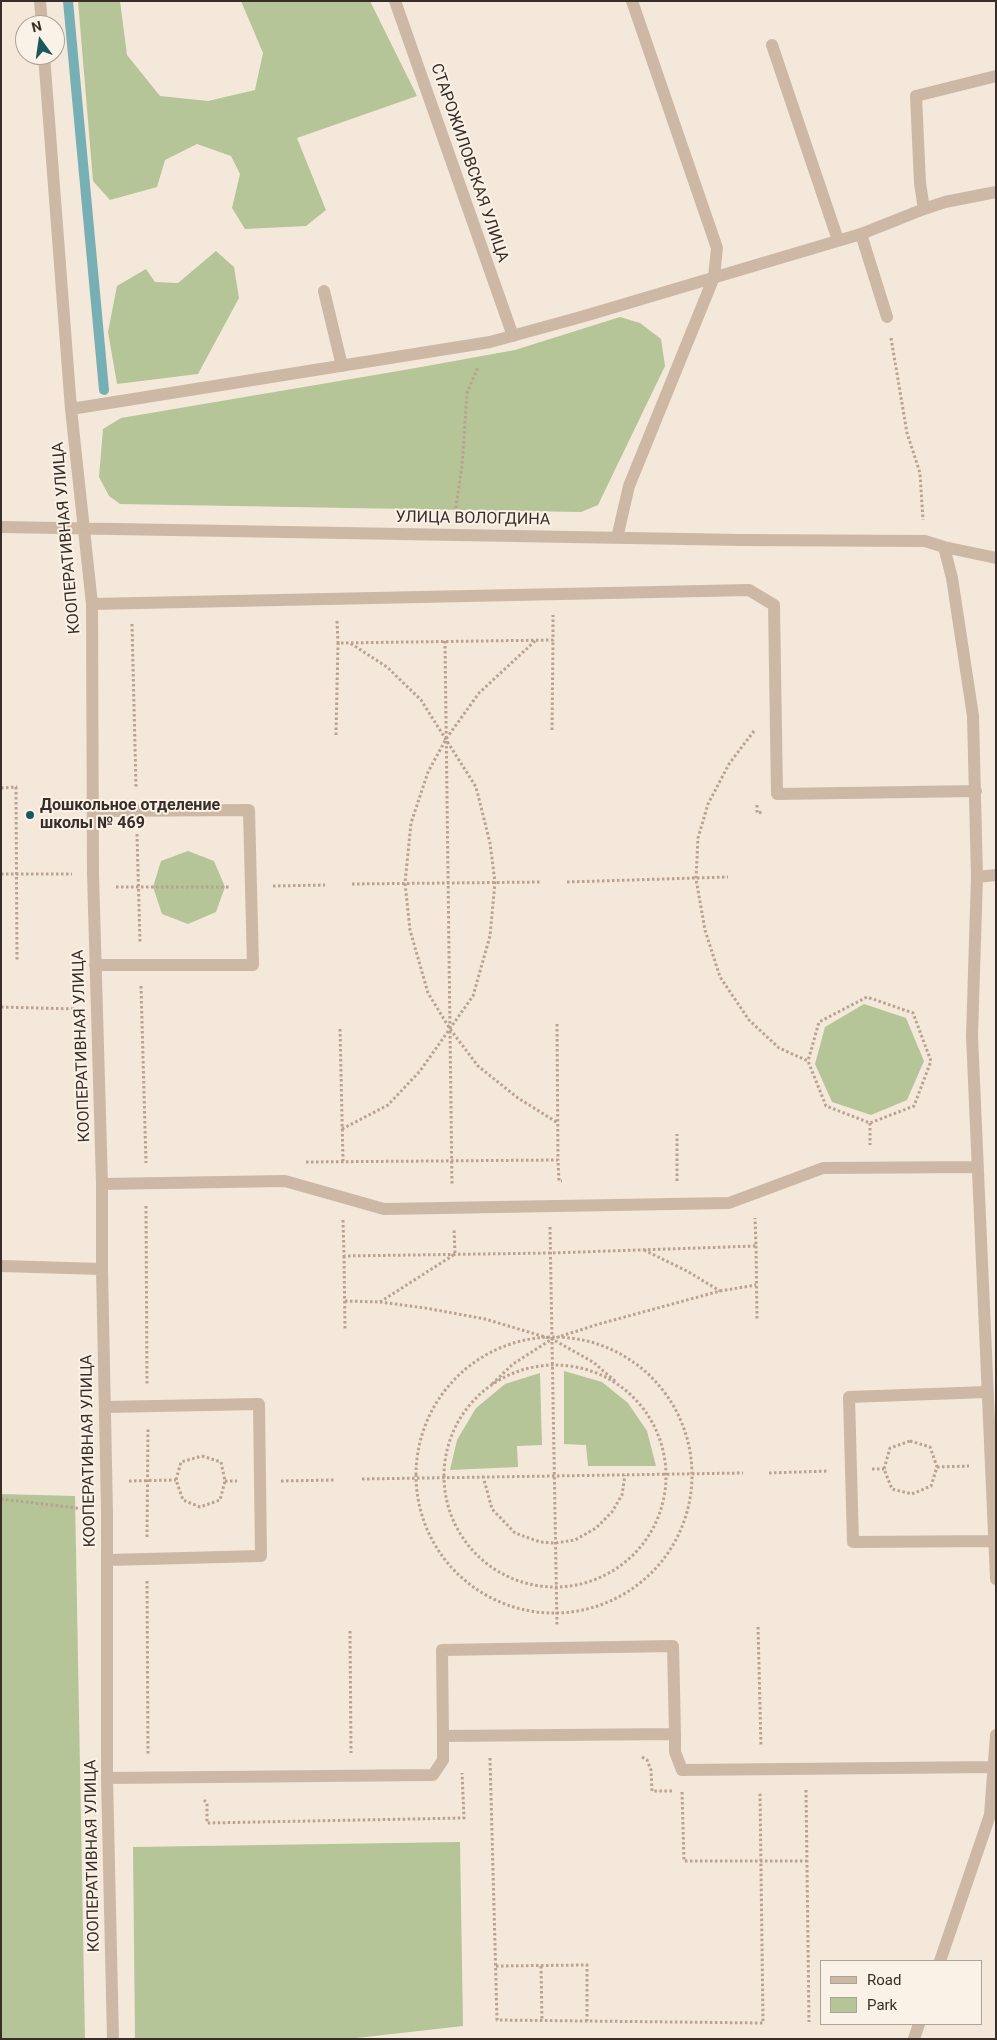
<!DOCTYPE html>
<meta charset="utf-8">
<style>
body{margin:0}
#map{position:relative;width:997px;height:2040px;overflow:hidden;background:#f4e8da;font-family:Roboto,sans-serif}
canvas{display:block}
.frame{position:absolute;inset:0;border:2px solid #382d27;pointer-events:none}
.legend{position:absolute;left:820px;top:1960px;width:162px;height:65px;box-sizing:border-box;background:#fbf2e7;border:1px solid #ada39a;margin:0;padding:6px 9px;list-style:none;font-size:15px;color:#382d27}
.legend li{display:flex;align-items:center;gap:10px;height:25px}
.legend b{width:25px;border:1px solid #ada39a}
.north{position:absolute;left:15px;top:15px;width:50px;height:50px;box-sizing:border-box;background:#fbf2e7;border:1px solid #ada39a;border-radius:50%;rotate:346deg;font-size:14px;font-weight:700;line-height:20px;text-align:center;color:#382d27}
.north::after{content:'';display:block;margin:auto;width:18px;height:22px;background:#18585e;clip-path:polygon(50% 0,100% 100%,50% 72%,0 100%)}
</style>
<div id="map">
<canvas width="997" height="2040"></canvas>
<div class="frame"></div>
<ul class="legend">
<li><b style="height:6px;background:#cdb8a5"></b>Road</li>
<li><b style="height:14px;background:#b5c598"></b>Park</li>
</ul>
<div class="north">N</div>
</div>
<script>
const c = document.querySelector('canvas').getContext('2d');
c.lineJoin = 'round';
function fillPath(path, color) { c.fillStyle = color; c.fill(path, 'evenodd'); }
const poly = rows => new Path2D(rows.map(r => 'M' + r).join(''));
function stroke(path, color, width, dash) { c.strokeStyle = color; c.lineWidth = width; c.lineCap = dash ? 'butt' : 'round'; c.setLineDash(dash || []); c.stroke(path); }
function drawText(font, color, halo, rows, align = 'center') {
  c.font = font + ' Roboto,sans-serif'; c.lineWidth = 4; c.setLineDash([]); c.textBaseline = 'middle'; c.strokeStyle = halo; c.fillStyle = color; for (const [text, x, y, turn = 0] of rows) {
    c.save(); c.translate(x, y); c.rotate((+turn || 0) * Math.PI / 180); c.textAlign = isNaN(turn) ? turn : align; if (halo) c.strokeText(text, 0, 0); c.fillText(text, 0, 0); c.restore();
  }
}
const green = poly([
 [78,1,120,1,127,55,160,96,208,101,255,90,263,53,241,1,370,1,417,96,297,138,326,210,306,226,245,229,232,208,240,174,231,156,197,144,165,160,157,187,110,200,93,181],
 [216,251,234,267,239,298,198,374,117,384,108,332,117,286,146,269,155,282,178,283],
 [620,317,640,323,661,339,665,366,598,505,581,512,120,504,109,496,99,477,103,429,121,418,410,369,515,350],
 [188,851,214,861,225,887,216,912,188,924,162,914,153,887,161,861],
 [864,1004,906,1018,924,1061,907,1100,871,1115,832,1102,815,1064,825,1027],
 [564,1371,602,1382,628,1403,647,1431,656,1466,588,1466,586,1445,564,1444],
 [540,1373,542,1445,517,1446,518,1467,450,1470,457,1440,476,1408,505,1384],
 [1,1494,75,1496,85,2039,1,2039],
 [460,1842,463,2026,348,2039,135,2039,133,1847]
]);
const stream = poly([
 [68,1,104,390]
]);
const path = poly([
 [891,338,907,433,920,473,923,520],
 [455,513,462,466,467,393,478,367],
 [337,621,338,643,553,640,553,615],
 [132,624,136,788],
 [445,641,452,1186],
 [535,641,479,693,446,739,428,772,411,823,405,883,410,930,428,993,450,1029,478,1066,518,1098,558,1123],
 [552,730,553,640],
 [754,731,729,764,708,804,698,838,696,879,705,930,720,977,749,1020,779,1048,808,1061,826,1106,870,1123,914,1106,931,1061,913,1013,867,997,819,1022,808,1061],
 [336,735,338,643],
 [1,788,16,787,17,960],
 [757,805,757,813,763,812],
 [137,834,140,943],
 [1,874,72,874],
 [567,882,728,877],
 [352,884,542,882],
 [273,886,325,885],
 [116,887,230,887],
 [141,986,146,1163],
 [1,1007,76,1009],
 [557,1024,558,1160],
 [340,1029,343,1161],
 [870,1123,870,1145],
 [342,1129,388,1105,420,1071,473,996,490,936,495,882,490,843,476,787,421,700,387,667,350,643],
 [306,1162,558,1160,559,1181,562,1181],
 [677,1181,677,1134],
 [146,1206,147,1385],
 [343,1220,344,1256,550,1253,756,1246,755,1218],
 [550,1227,557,1626],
 [756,1246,757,1320],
 [644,1250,687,1271,720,1291],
 [344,1256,345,1329],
 [345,1301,380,1302,425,1308,485,1319,552,1339,593,1362,615,1381],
 [380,1302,455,1254,454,1229],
 '416 1475a138 138 0 1 1 276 0a138 138 0 1 1-276 0Z',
 '444 1476a111 111 0 1 1 222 0a111 111 0 1 1-222 0Z',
 [492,1384,513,1364,552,1339,599,1324,720,1291,756,1285],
 [910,1441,930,1447,937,1467,931,1486,912,1494,892,1489,884,1469,890,1448,910,1441],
 [202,1456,221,1462,225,1481,220,1500,200,1507,183,1500,176,1480,181,1462,202,1456],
 [937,1467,969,1466],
 [872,1469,884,1469],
 [769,1473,829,1471],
 [483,1476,492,1509,515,1533,540,1542,555,1543,575,1540,596,1528,612,1512,622,1495,625,1475],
 [362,1479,743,1473],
 [129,1481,176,1480],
 [225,1481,237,1481],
 [281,1481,335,1480],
 [1,1499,85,1509],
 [147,1537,148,1429],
 [147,1581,148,1755],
 [758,1627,761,1747],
 [350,1631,351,1753],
 [642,1757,647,1760,651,1770,652,1791,673,1791],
 [490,1758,497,2020,763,2023,760,1792],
 [806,1790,809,2022],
 [682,1792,684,1861,807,1861],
 [204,1800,207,1803,207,1823,464,1818,462,1773],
 [496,1966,587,1965,587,2021],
 [541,1966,542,2020]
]);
const minor = poly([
 [40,1,42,25],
 [395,1,513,336],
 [772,45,838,240],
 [44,55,71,409,92,604,93,874,102,1184,102,1269,107,1512,107,1778,113,2039],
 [924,209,945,202,996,192],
 [861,234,887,317],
 [324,291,342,366],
 [71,409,490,342,581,317,861,234,924,209,920,183,916,96,996,76],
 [1,527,742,540,925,541,944,547,996,558],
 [617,538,629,486,714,277,717,248,632,1],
 [944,547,952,578,973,716,977,877,972,1036,996,1579],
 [92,604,749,590,774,605,777,794,976,791],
 [93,811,249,810,253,965,95,965],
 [977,877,996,875],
 [102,1184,285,1181,384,1209,729,1203,823,1168,977,1167],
 [1,1266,102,1269],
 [987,1392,849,1397,853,1542,994,1541],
 [105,1407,259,1404,261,1556,107,1560],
 [443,1736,442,1650,673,1646,675,1734],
 [107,1778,433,1775,443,1760,443,1736,675,1734,675,1752,682,1770,993,1767],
 [940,1961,990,1815,996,1735],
 [914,2039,919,2024]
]);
const markers = [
 [30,815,5,"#18585e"]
];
const streetNames = [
 ["СТАРОЖИЛОВСКАЯ УЛИЦА",469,163,71],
 ["УЛИЦА ВОЛОГДИНА",473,519,1],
 ["КООПЕРАТИВНАЯ УЛИЦА",67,538,-95],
 ["КООПЕРАТИВНАЯ УЛИЦА",82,1046,-92],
 ["КООПЕРАТИВНАЯ УЛИЦА",89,1451,-91],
 ["КООПЕРАТИВНАЯ УЛИЦА",93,1856,-91]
];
const poiNames = [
 ["Дошкольное отделение",40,806],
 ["школы № 469",40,824]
];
fillPath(green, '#b5c598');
stroke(stream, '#76b0b4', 10);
stroke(path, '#b9a28f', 3, [2.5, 2.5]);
stroke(minor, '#cdb8a5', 12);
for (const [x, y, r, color] of markers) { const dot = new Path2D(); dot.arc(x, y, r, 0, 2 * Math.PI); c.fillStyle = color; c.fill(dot); stroke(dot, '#fbf2e7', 2); }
drawText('16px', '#382d27', '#fbf2e7', streetNames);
drawText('bold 16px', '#382d27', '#fbf2e7', poiNames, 'left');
</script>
